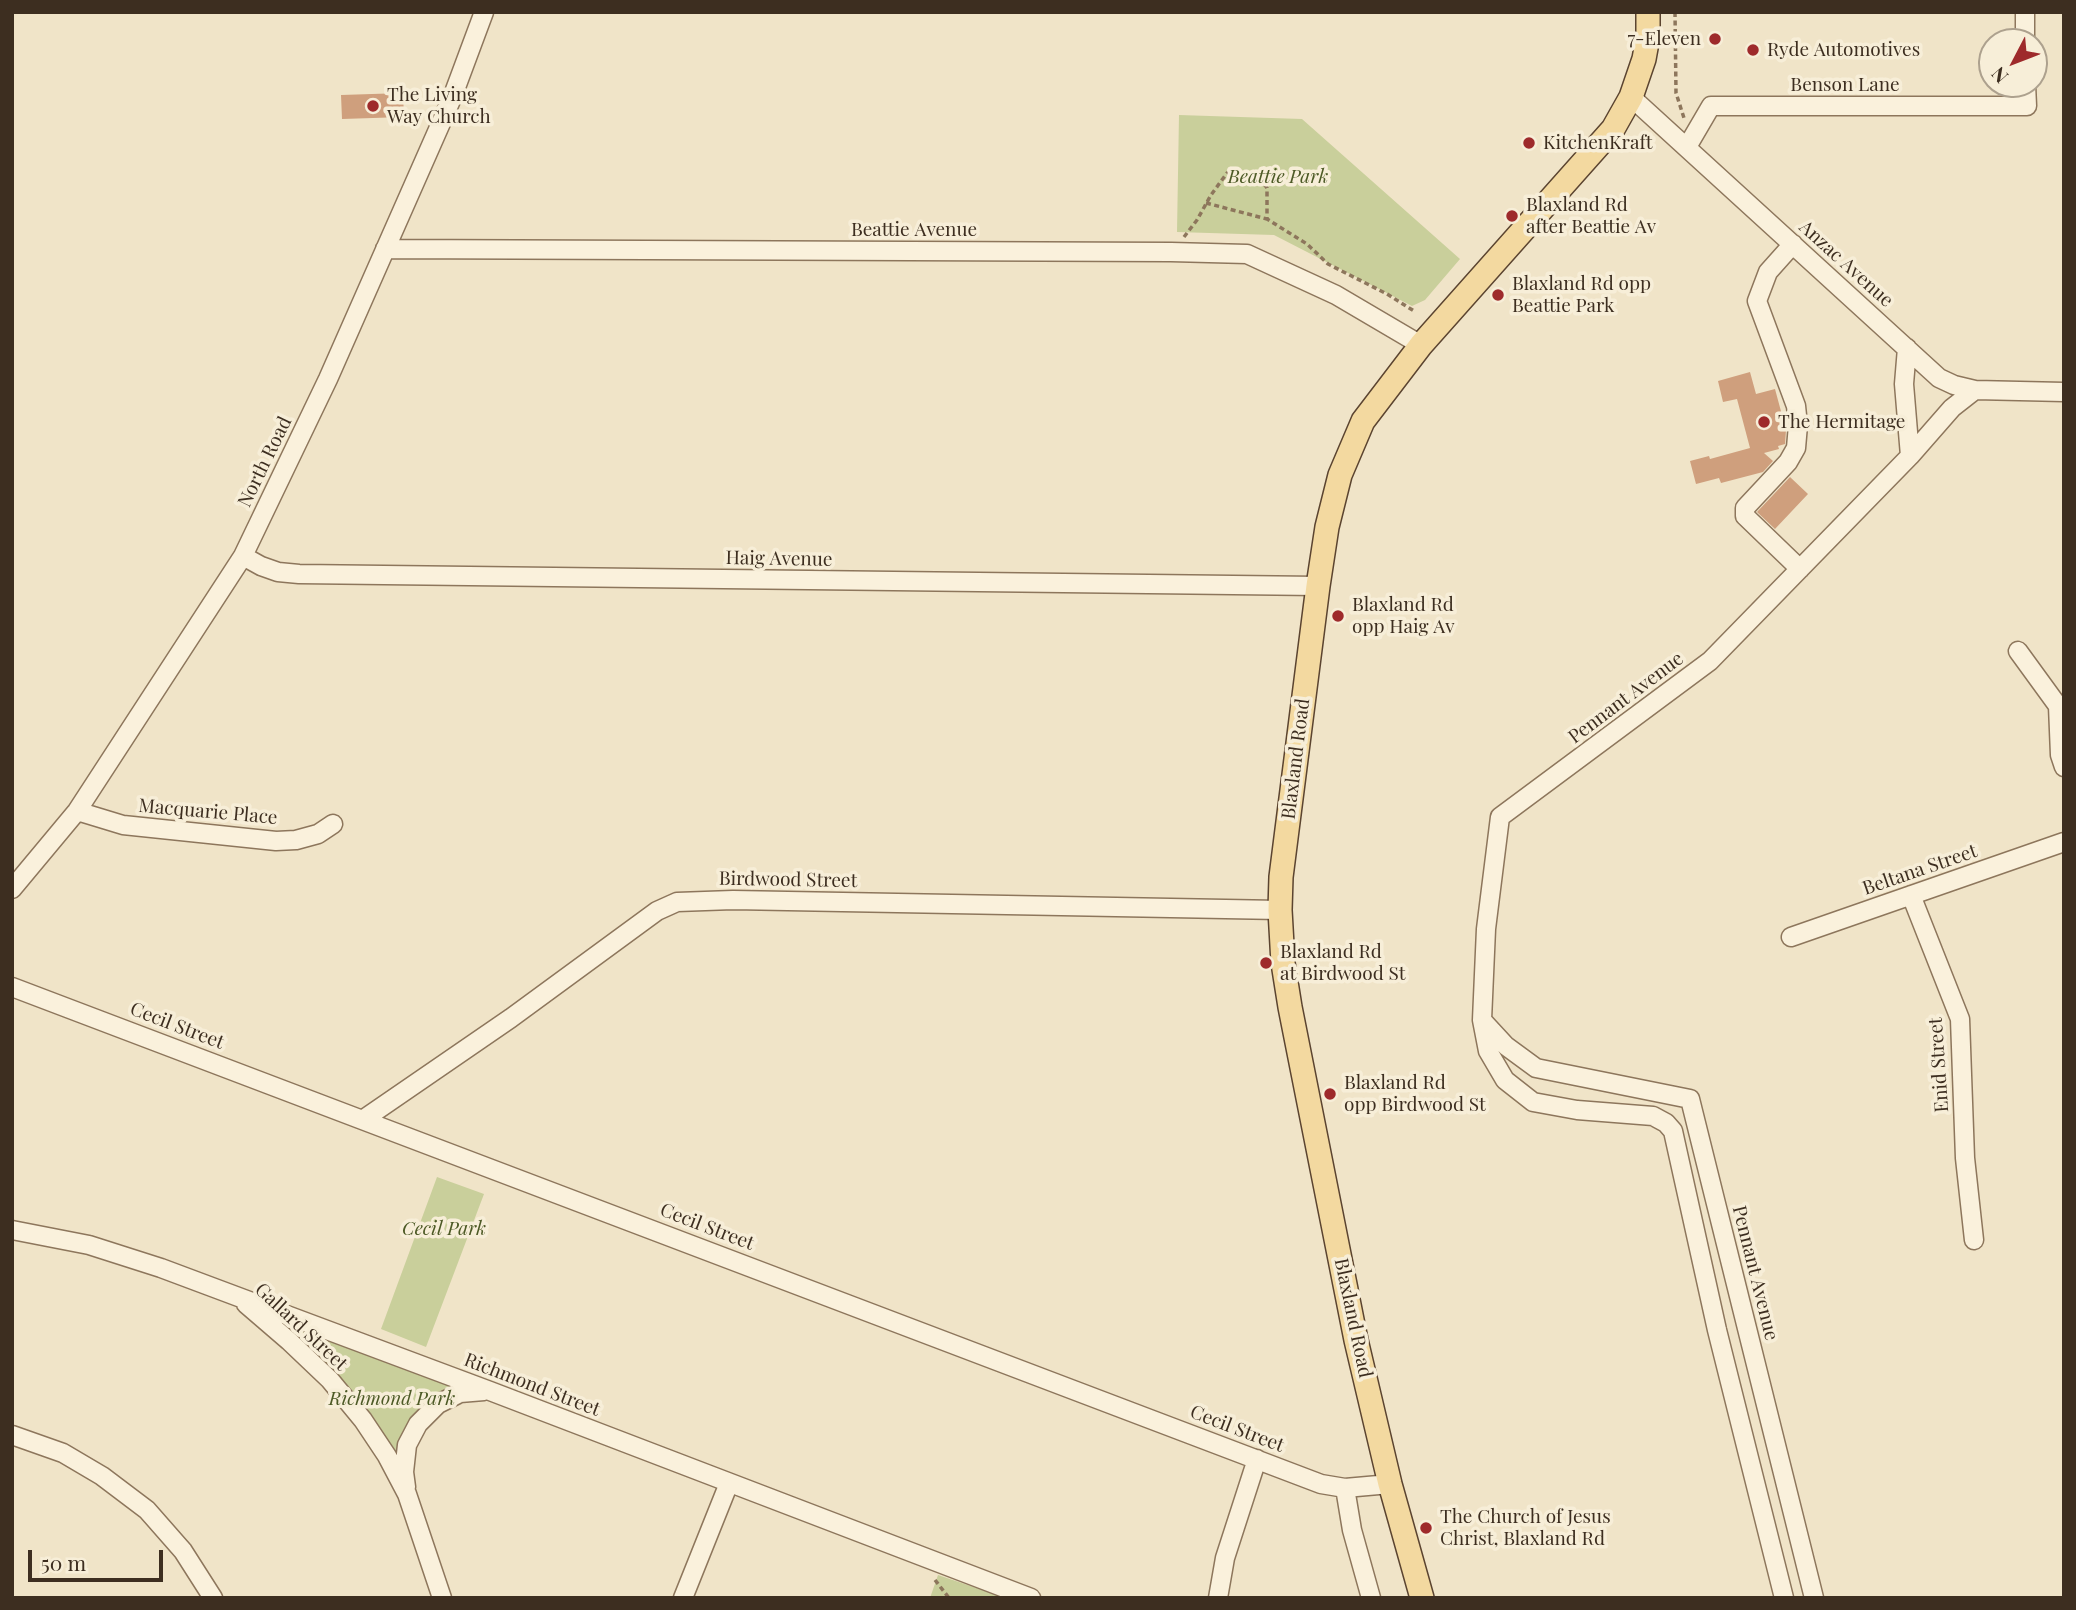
<!DOCTYPE html>
<style>
body{margin:0}
#map{position:relative;width:2076px;height:1610px;overflow:hidden;background:#f0e4c8;font-family:"Playfair Display",serif}
canvas{display:block}
.frame{position:absolute;inset:0;border:14px solid #3d2e20;pointer-events:none}
.north{position:absolute;left:1978px;top:28px;width:70px;height:70px;box-sizing:border-box;background:#f7eed8;border:2px solid #ada18e;border-radius:50%;rotate:228deg;font-size:19px;font-weight:700;line-height:28px;text-align:center;color:#3d2e20}
.north::after{content:'';display:block;margin:auto;width:24px;height:32px;background:#9e2a2b;clip-path:polygon(50% 0,100% 100%,50% 72%,0 100%)}
.scale{position:absolute;left:28px;top:1550px;width:135px;height:32px;box-sizing:border-box;border:4px solid #3d2e20;border-top:0;padding-left:9px;font-size:21px;line-height:24px;white-space:nowrap;color:#3d2e20;-webkit-text-stroke:5px #f7eed8;paint-order:stroke}
</style>
<div id="map">
<canvas width="2076" height="1610"></canvas>
<div class="frame"></div>
<div class="north">N</div>
<div class="scale">50 m</div>
</div>
<script>
const c = document.querySelector('canvas').getContext('2d');
c.lineJoin = 'round';
function fillPath(path, color) { c.fillStyle = color; c.fill(path, 'evenodd'); }
const poly = rows => new Path2D(rows.map(r => 'M' + r).join(''));
function stroke(path, color, width, dash) { c.strokeStyle = color; c.lineWidth = width; c.lineCap = dash ? 'butt' : 'round'; c.setLineDash(dash || []); c.stroke(path); }
function drawText(font, color, halo, rows, align = 'center') {
  c.font = font + ' "Playfair Display",serif'; c.lineWidth = 7; c.setLineDash([]); c.textBaseline = 'middle'; c.strokeStyle = halo; c.fillStyle = color; for (const [text, x, y, turn = 0] of rows) {
    c.save(); c.translate(x, y); c.rotate((+turn || 0) * Math.PI / 180); c.textAlign = isNaN(turn) ? turn : align; if (halo) c.strokeText(text, 0, 0); c.fillText(text, 0, 0); c.restore();
  }
}
const green = poly([
 [1179,115,1302,119,1460,259,1425,300,1412,306,1274,235,1177,232],
 [437,1177,484,1194,426,1347,381,1329],
 [279,1324,303,1331,456,1388,445,1393,399,1469],
 [938,1575,1003,1597,1003,1598,930,1598]
]);
const building = poly([
 [403,93,404,117,342,119,341,95],
 [1750,372,1756,394,1775,389,1786,430,1785,444,1778,446,1779,449,1764,453,1773,461,1763,472,1721,483,1719,478,1696,484,1690,461,1709,456,1710,459,1750,448,1737,399,1723,402,1718,381],
 [1790,477,1808,494,1775,529,1757,512]
]);
const path = poly([
 [1675,12,1676,93,1684,118],
 [1206,203,1267,219],
 [1184,237,1197,220,1211,195,1227,173,1239,171,1252,173,1261,180,1267,188,1267,219,1307,244,1328,264,1387,294,1414,311],
 [935,1580,949,1598]
]);
const minor = poly([
 [2025,12,2025,42],
 [1631,97,1939,378,1954,385,1975,390,2064,392],
 [1687,147,1711,106,2027,106,2026,84],
 [1793,244,1768,272,1757,301,1796,406,1798,425,1796,448,1788,462,1745,508,1745,516,1800,569],
 [385,249,1171,252,1247,254,1336,295,1421,345],
 [1910,456,1952,408,1975,390],
 [243,556,261,566,278,572,299,574,1318,586],
 [2018,651,2058,706,2060,755,2064,767],
 [77,811,123,825,276,841,296,840,318,834,333,824],
 [12,889,77,811,243,556,328,379,452,98,484,12],
 [1911,895,1960,1019,1965,1158,1974,1240],
 [1791,937,2064,842],
 [12,987,1321,1484,1345,1488,1390,1484],
 [1482,1020,1506,1046,1536,1068,1690,1099,1814,1598],
 [364,1119,511,1018,657,911,677,902,733,900,1280,910],
 [12,1230,89,1245,161,1268,490,1391,1031,1598],
 [246,1304,289,1341,330,1380,363,1420,387,1456,407,1494,442,1598],
 [12,1435,63,1453,102,1476,147,1510,183,1551,213,1598],
 [406,1487,404,1472,407,1445,418,1424,438,1404,460,1393,484,1391],
 [1345,1488,1352,1530,1371,1598],
 [683,1598,729,1483],
 [1218,1598,1225,1558,1257,1459],
 [1784,1598,1717,1330,1673,1131,1666,1123,1653,1116,1577,1110,1533,1102,1505,1080,1488,1051,1482,1020,1486,929,1500,817,1710,661,1910,456,1904,384,1907,348]
]);
const major = poly([
 [1422,1598,1390,1484,1356,1340,1290,1007,1283,963,1280,910,1281,877,1318,586,1327,527,1340,475,1363,421,1421,345,1613,129,1631,97,1644,59,1648,37,1648,12]
]);
const markers = [
 [1715,39,7,"#9e2a2b"],
 [1753,50,7,"#9e2a2b"],
 [373,106,7,"#9e2a2b"],
 [1529,143,7,"#9e2a2b"],
 [1512,216,7,"#9e2a2b"],
 [1498,295,7,"#9e2a2b"],
 [1764,422,7,"#9e2a2b"],
 [1338,616,7,"#9e2a2b"],
 [1266,963,7,"#9e2a2b"],
 [1330,1094,7,"#9e2a2b"],
 [1426,1528,7,"#9e2a2b"]
];
const poiNames = [
 ["7-Eleven",1701,39,"right"],
 ["Ryde Automotives",1767,50],
 ["The Living",387,95],
 ["Way Church",387,117],
 ["KitchenKraft",1543,143],
 ["Blaxland Rd",1526,205],
 ["after Beattie Av",1526,227],
 ["Blaxland Rd opp",1512,284],
 ["Beattie Park",1512,306],
 ["The Hermitage",1778,422],
 ["Blaxland Rd",1352,605],
 ["opp Haig Av",1352,627],
 ["Blaxland Rd",1280,952],
 ["at Birdwood St",1280,974],
 ["Blaxland Rd",1344,1083],
 ["opp Birdwood St",1344,1105],
 ["The Church of Jesus",1440,1517],
 ["Christ, Blaxland Rd",1440,1539]
];
const streetNames = [
 ["Benson Lane",1845,85],
 ["Beattie Avenue",914,230],
 ["Anzac Avenue",1846,264,42],
 ["North Road",265,462,-64],
 ["Haig Avenue",779,559,1],
 ["Pennant Avenue",1626,698,-37],
 ["Blaxland Road",1296,759,-83],
 ["Macquarie Place",208,812,5],
 ["Beltana Street",1920,870,-19],
 ["Birdwood Street",788,880,1],
 ["Cecil Street",177,1026,21],
 ["Enid Street",1939,1065,-94],
 ["Cecil Street",707,1227,21],
 ["Pennant Avenue",1755,1273,76],
 ["Blaxland Road",1353,1318,78],
 ["Gallard Street",301,1327,43],
 ["Richmond Street",532,1385,21],
 ["Cecil Street",1237,1429,21]
];
const parkNames = [
 ["Beattie Park",1278,177],
 ["Cecil Park",444,1229],
 ["Richmond Park",392,1399]
];
fillPath(green, '#c9cf9b');
fillPath(building, '#cf9f7d');
stroke(minor, '#8d765c', 21);
stroke(major, '#5b4430', 26);
stroke(path, '#8d765c', 3.5, [5, 3.5]);
stroke(minor, '#faf1dc', 18);
stroke(major, '#f3d9a0', 23);
for (const [x, y, r, color] of markers) { const dot = new Path2D(); dot.arc(x, y, r, 0, 2 * Math.PI); c.fillStyle = color; c.fill(dot); stroke(dot, '#f7eed8', 2.5); }
drawText('19px', '#3d2e20', '#f7eed8', poiNames, 'left');
drawText('19px', '#3d2e20', '#f7eed8', streetNames);
drawText('italic 19px', '#4d5a26', '#f7eed8', parkNames);
</script>
